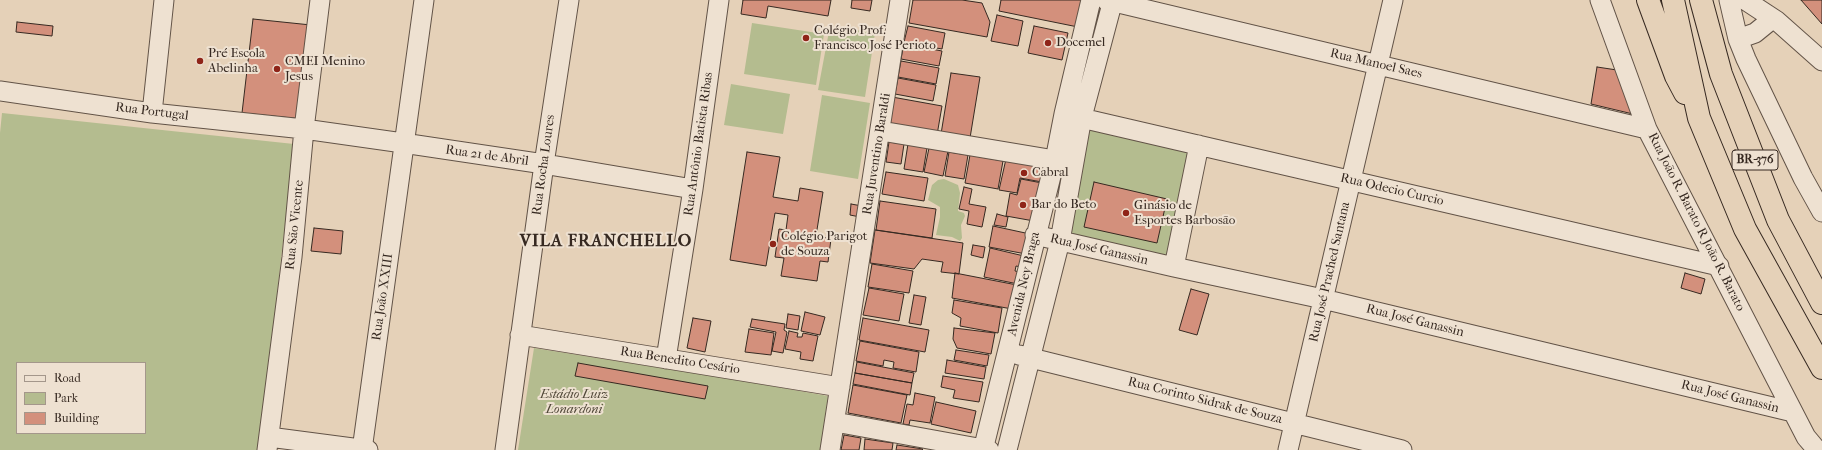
<!DOCTYPE html>
<meta charset="utf-8">
<style>
body{margin:0}
#map{position:relative;width:1822px;height:450px;overflow:hidden;background:#e5d1b8;font-family:"IM FELL French Canon",serif}
canvas{display:block}
.legend{position:absolute;left:16px;top:362px;width:130px;height:72px;box-sizing:border-box;background:#eee1d1;border:1px solid #a4978b;margin:0;padding:5px 7px;list-style:none;font-size:12px;color:#362921}
.legend li{display:flex;align-items:center;gap:8px;height:20px}
.legend b{width:20px;border:1px solid #a4978b}
</style>
<div id="map">
<canvas width="1822" height="450"></canvas>
<ul class="legend">
<li><b style="height:5px;background:#eee1d1"></b>Road</li>
<li><b style="height:11px;background:#b4bc8f"></b>Park</li>
<li><b style="height:11px;background:#d3907c"></b>Building</li>
</ul>
</div>
<script>
const c = document.querySelector('canvas').getContext('2d');
c.lineJoin = 'round';
function fillPath(path, color) { c.fillStyle = color; c.fill(path, 'evenodd'); }
const poly = rows => new Path2D(rows.map(r => 'M' + r).join(''));
function stroke(path, color, width, dash) { c.strokeStyle = color; c.lineWidth = width; c.lineCap = dash ? 'butt' : 'round'; c.setLineDash(dash || []); c.stroke(path); }
function drawText(font, color, halo, rows, align = 'center') {
  c.font = font + ' "IM FELL French Canon",serif'; c.lineWidth = 4; c.setLineDash([]); c.textBaseline = 'middle'; c.strokeStyle = halo; c.fillStyle = color; for (const [text, x, y, turn = 0] of rows) {
    c.save(); c.translate(x, y); c.rotate((+turn || 0) * Math.PI / 180); c.textAlign = isNaN(turn) ? turn : align; if (halo) c.strokeText(text, 0, 0); c.fillText(text, 0, 0); c.restore();
  }
}
const green = poly([
 [752,23,824,34,816,85,744,74],
 [830,26,875,33,865,97,818,90],
 [731,84,790,94,783,134,724,125],
 [822,95,870,103,858,179,810,171],
 [2,113,294,144,262,428,258,450,0,450,0,133],
 [17,363,145,363,145,433,17,433],
 [1086,122,1196,146,1171,264,1062,239],
 [944,179,958,185,960,193,958,211,964,213,965,216,961,225,962,238,960,241,952,237,936,235,940,217,940,207,928,200,932,185,938,180],
 [534,348,732,379,828,396,820,450,518,450]
]);
const building = poly([
 [743,0,831,0,828,16,768,6,766,18,741,14,743,0],
 [852,0,872,0,870,11,851,8,852,0],
 [913,0,962,0,982,3,990,22,987,37,909,23,913,0],
 [1001,0,1083,0,1078,27,999,11,1001,0],
 [1801,0,1822,0,1822,24,1801,0],
 [997,15,1023,21,1018,46,991,41,997,15],
 [253,19,311,25,302,119,242,113,253,19],
 [17,22,53,26,52,36,16,32,17,22],
 [908,26,945,33,942,49,904,42,908,26],
 [1034,26,1068,33,1062,60,1028,53,1034,26],
 [904,44,942,51,939,66,901,59,904,44],
 [901,61,939,68,936,84,898,77,901,61],
 [1597,67,1617,70,1633,114,1591,104,1597,67],
 [951,73,980,77,970,138,941,134,951,73],
 [898,78,936,85,933,101,895,94,898,78],
 [892,97,942,106,937,135,886,126,892,97],
 [889,142,904,144,901,164,886,162,889,142],
 [908,144,927,148,923,172,904,169,908,144],
 [929,148,948,151,943,176,924,172,929,148],
 [747,152,780,157,773,197,798,201,800,188,823,192,816,236,831,239,828,262,820,261,817,281,781,276,784,258,775,257,779,229,786,230,788,215,775,213,766,266,730,260,747,152],
 [949,152,968,155,964,179,945,176,949,152],
 [970,155,1003,161,998,189,965,183,970,155],
 [1006,159,1045,167,1042,182,1020,178,1017,193,999,190,1006,159],
 [886,172,928,178,924,201,882,194,886,172],
 [1021,179,1042,183,1034,221,1006,216,1010,193,1017,195,1021,179],
 [1094,182,1167,199,1157,243,1084,227,1094,182],
 [964,187,972,189,969,204,986,207,982,227,967,224,969,211,959,209,964,187],
 [880,201,936,209,932,238,876,230,880,201],
 [851,204,862,206,860,217,850,215,851,204],
 [997,214,1008,217,1006,227,994,225,997,214],
 [993,226,1030,234,1026,254,989,247,993,226],
 [314,228,343,231,341,254,311,251,314,228],
 [875,230,963,243,959,274,941,272,943,262,922,259,914,269,870,263,875,230],
 [973,245,985,247,983,258,971,255,973,245],
 [990,248,1024,256,1021,267,1016,266,1015,271,1020,272,1018,284,984,277,990,248],
 [872,264,913,271,909,293,868,287,872,264],
 [955,273,1017,285,1012,309,952,298,955,273],
 [1685,273,1705,279,1701,294,1681,288,1685,273],
 [869,288,904,294,899,321,863,315,869,288],
 [1191,289,1209,294,1197,335,1179,330,1191,289],
 [914,295,926,297,921,325,909,323,914,295],
 [954,300,1002,308,998,333,960,326,961,318,952,313,954,300],
 [805,312,825,317,820,335,801,331,805,312],
 [788,314,800,316,798,330,786,328,788,314],
 [693,318,711,321,705,352,687,348,693,318],
 [863,318,929,330,925,352,859,340,863,318],
 [752,319,785,324,784,330,787,332,783,353,772,351,776,332,750,327,752,319],
 [954,328,995,333,991,354,957,348,953,339,954,328],
 [749,329,774,333,771,355,745,352,749,329],
 [789,331,798,333,797,337,802,337,803,333,818,336,813,361,800,359,801,352,785,349,789,331],
 [860,341,919,352,916,372,893,368,894,362,884,360,883,366,856,361,860,341],
 [956,350,989,355,987,366,954,360,956,350],
 [947,360,986,367,984,379,945,373,947,360],
 [857,362,914,373,912,383,855,373,857,362],
 [578,363,708,386,705,399,575,376,578,363],
 [855,373,912,383,910,395,853,384,855,373],
 [943,376,983,382,979,402,953,398,955,390,941,387,943,376],
 [853,385,907,395,901,423,848,413,853,385],
 [915,393,935,397,930,423,910,420,909,425,903,424,907,404,913,405,915,393],
 [936,402,976,411,971,433,931,424,936,402],
 [844,435,861,438,859,450,841,450,844,435],
 [865,439,893,443,892,450,864,450,865,439],
 [897,445,923,449,922,450,896,450,897,445]
]);
const minor = poly([
 [1106,0,1647,129],
 [1600,0,1647,129,1806,437,1817,450],
 [1729,0,1738,39,1746,59,1803,178,1822,212],
 [1745,0,1777,21,1822,61],
 [1738,39,1755,33,1771,20,1777,21],
 [0,91,152,113,304,129,403,143,544,164,693,189],
 [152,113,164,0],
 [1064,114,1719,266],
 [881,131,1055,160,1068,165],
 [1035,235,1174,267,1323,299,1793,412],
 [1174,267,1199,145],
 [520,335,840,387],
 [1019,355,1402,450],
 [666,359,693,189,719,0],
 [835,422,989,450],
 [269,437,368,450],
 [267,450,292,257,304,129,320,0],
 [362,450,424,0],
 [505,450,544,164,569,0],
 [830,450,900,0],
 [983,450,1055,160,1064,114,1091,0],
 [1007,450,1060,241,1082,117,1113,0],
 [1288,450,1393,0]
]);
const highway = poly([
 [1648,0,1676,76,1685,93],
 [1673,0,1699,118,1745,229,1822,368],
 [1701,0,1721,74,1778,220,1822,303]
]);
const markers = [
 [806,38,4,"#8f2418"],
 [1048,43,4,"#8f2418"],
 [200,61,4,"#8f2418"],
 [277,69,4,"#8f2418"],
 [1024,173,4,"#8f2418"],
 [1023,205,4,"#8f2418"],
 [1126,213,4,"#8f2418"],
 [773,244,4,"#8f2418"]
];
const shields = [
 [1755,160,46]
];
const shieldNames = [
 ["BR-376",1755,160]
];
const poiNames = [
 ["Colégio Prof.",814,31],
 ["Francisco José Perioto",814,46],
 ["Docemel",1056,43],
 ["Pré Escola",208,54],
 ["Abelinha",208,69],
 ["CMEI Menino",285,62],
 ["Jesus",285,77],
 ["Cabral",1032,173],
 ["Bar do Beto",1031,205],
 ["Ginásio de",1134,206],
 ["Esportes Barbosão",1134,221],
 ["Colégio Parigot",781,237],
 ["de Souza",781,252]
];
const streetNames = [
 ["Rua Manoel Saes",1376,64,13],
 ["Rua Portugal",152,112,7],
 ["Rua Antônio Batista Ribas",699,144,-82],
 ["Rua Juventino Baraldi",877,154,-81],
 ["Rua 21 de Abril",487,156,8],
 ["Rua Rocha Loures",544,165,-82],
 ["Rua Odecio Curcio",1392,190,13],
 ["Rua João R. Barato R João R. Barato",1696,222,63],
 ["Rua São Vicente",295,225,-84],
 ["Rua José Ganassin",1099,250,13],
 ["Rua José Prached Santana",1330,272,-77],
 ["Avenida Ney Braga",1024,284,-77],
 ["Rua João XXIII",383,297,-82],
 ["Rua José Ganassin",1415,321,14],
 ["Rua Benedito Cesário",680,361,9],
 ["Rua José Ganassin",1730,397,14],
 ["Rua Corinto Sidrak de Souza",1205,401,14]
];
const parkNames = [
 ["Estádio Luiz",574,395],
 ["Lonardoni",574,410]
];
const districtNames = [
 ["VILA FRANCHELLO",606,242]
];
fillPath(green, '#b4bc8f');
fillPath(building, '#d3907c');
stroke(building, '#362921', 1);
stroke(minor, '#625347', 21);
stroke(highway, '#362921', 24);
stroke(minor, '#eee1d1', 19);
stroke(highway, '#e5d1b8', 22);
for (const [x, y, r, color] of markers) { const dot = new Path2D(); dot.arc(x, y, r, 0, 2 * Math.PI); c.fillStyle = color; c.fill(dot); stroke(dot, '#eee1d1', 1.5); }
for (const [x, y, w] of shields) { const box = new Path2D(); box.roundRect(x - w / 2, y - 10, w, 20, 3); c.fillStyle = '#eee1d1'; c.fill(box); stroke(box, '#362921', 1); }
drawText('bold 12px', '#362921', null, shieldNames);
drawText('13px', '#362921', '#eee1d1', poiNames, 'left');
drawText('13px', '#362921', '#eee1d1', streetNames);
drawText('italic 13px', '#4f4637', '#eee1d1', parkNames);
c.letterSpacing = '1px';
drawText('bold 17px', '#362921', '#eee1d1', districtNames);
c.letterSpacing = '0px';
</script>
